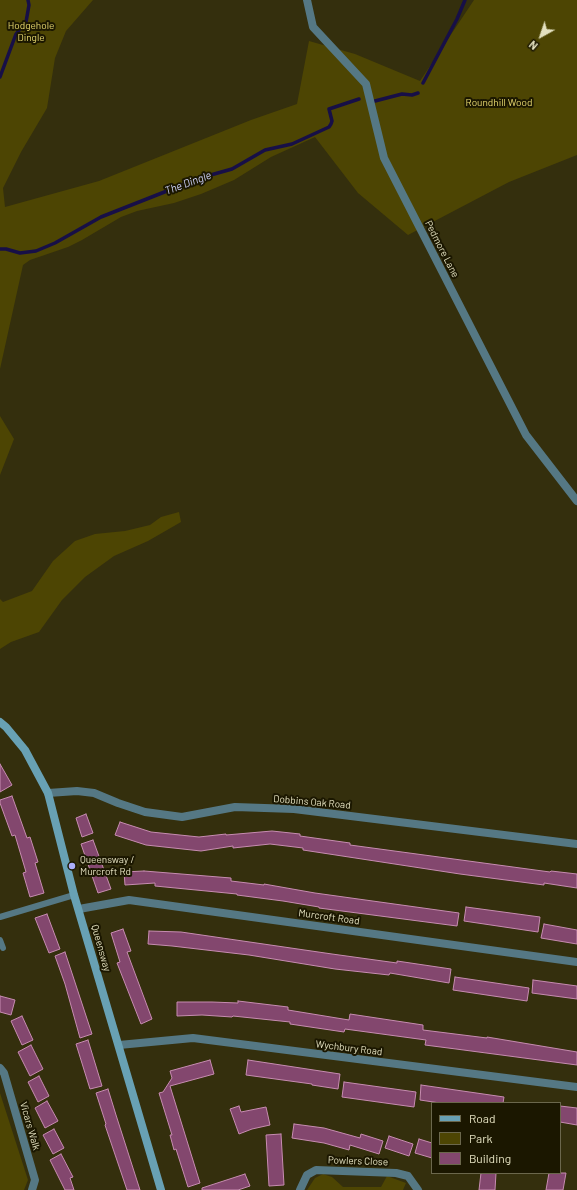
<!DOCTYPE html>
<style>
body{margin:0}
#map{position:relative;width:577px;height:1190px;overflow:hidden;background:#342f0d;font-family:Barlow,sans-serif}
canvas{display:block}
.legend{position:absolute;left:431px;top:1102px;width:130px;height:72px;box-sizing:border-box;background:#1b1700;border:1px solid #6b674c;margin:0;padding:5px 7px;list-style:none;font-size:12px;color:#e3e0bf}
.legend li{display:flex;align-items:center;gap:8px;height:20px}
.legend b{width:20px;border:1px solid #6b674c}
.north{position:absolute;left:521px;top:16px;width:40px;height:40px;-webkit-text-stroke:3px #1b1700;paint-order:stroke;rotate:220deg;font-size:11px;font-weight:700;line-height:16px;text-align:center;color:#e3e0bf}
.north::after{content:'';display:block;margin:auto;width:14px;height:18px;background:#e3e0bf;clip-path:polygon(50% 0,100% 100%,50% 72%,0 100%)}
</style>
<div id="map">
<canvas width="577" height="1190"></canvas>
<ul class="legend">
<li><b style="height:5px;background:#68a1b4"></b>Road</li>
<li><b style="height:11px;background:#4d4503"></b>Park</li>
<li><b style="height:11px;background:#83476e"></b>Building</li>
</ul>
<div class="north">N</div>
</div>
<script>
const c = document.querySelector('canvas').getContext('2d');
c.lineJoin = 'round';
function fillPath(path, color) { c.fillStyle = color; c.fill(path, 'evenodd'); }
const poly = rows => new Path2D(rows.map(r => 'M' + r).join(''));
function stroke(path, color, width, dash) { c.strokeStyle = color; c.lineWidth = width; c.lineCap = dash ? 'butt' : 'round'; c.setLineDash(dash || []); c.stroke(path); }
function drawText(font, color, halo, rows, align = 'center') {
  c.font = font + ' Barlow,sans-serif'; c.lineWidth = 4; c.setLineDash([]); c.textBaseline = 'middle'; c.strokeStyle = halo; c.fillStyle = color; for (const [text, x, y, turn = 0] of rows) {
    c.save(); c.translate(x, y); c.rotate((+turn || 0) * Math.PI / 180); c.textAlign = isNaN(turn) ? turn : align; if (halo) c.strokeText(text, 0, 0); c.fillText(text, 0, 0); c.restore();
  }
}
const green = poly([
 [0,0,93,0,66,31,55,58,47,108,21,152,3,188,5,207,99,181,251,120,297,104,309,41,355,54,420,81,474,0,577,0,577,155,509,182,408,235,358,193,315,137,271,157,234,180,201,194,174,203,137,211,121,217,82,240,68,247,30,260,23,265,0,369],
 [0,416,14,439,0,475],
 [179,512,181,522,148,541,114,556,85,577,62,600,39,632,11,642,0,649,0,599,3,602,32,591,53,561,75,541,95,534,125,531,150,525,161,517],
 [0,1093,28,1180,24,1190,0,1190],
 [323,1174,332,1177,343,1187,381,1187,387,1176,406,1183,403,1190,307,1190,315,1178]
]);
const stream = poly([
 [0,77,16,34,26,22,29,5,28,0],
 [423,83,457,19,465,0],
 [375,101,402,94,412,95,418,93],
 [0,249,6,249,20,253,36,251,55,243,101,217,200,178,232,169,265,150,292,144,329,127,331,124,332,121,329,109,359,99]
]);
const building = poly([
 [0,764,12,785,0,792,0,764],
 [12,796,27,838,30,837,38,862,35,863,44,893,30,897,23,873,26,872,15,835,12,836,0,803,0,800,12,796],
 [86,814,93,833,82,837,76,818,86,814],
 [120,822,151,832,199,837,226,834,226,835,272,831,300,834,300,836,350,843,350,845,550,872,551,871,577,874,577,888,544,883,544,885,460,874,303,850,303,848,270,844,233,848,233,846,201,851,146,845,115,835,120,822],
 [93,840,111,889,98,893,81,844,93,840],
 [144,871,231,878,231,881,264,885,264,884,315,893,459,913,457,926,319,908,319,907,283,901,237,895,237,894,155,886,155,883,125,885,124,872,144,871],
 [466,907,540,917,538,932,464,921,466,907],
 [47,914,60,949,49,953,35,918,47,914],
 [544,924,577,930,577,944,541,938,544,924],
 [123,929,131,951,127,952,152,1019,141,1024,117,963,120,962,111,933,123,929],
 [149,931,181,932,332,954,397,963,397,961,451,969,449,983,390,973,389,975,335,969,249,955,172,946,148,944,149,931],
 [65,952,92,1034,80,1038,65,984,55,956,65,952],
 [455,977,529,988,527,1001,453,990,455,977],
 [533,980,577,986,577,999,532,993,533,980],
 [0,996,15,1000,11,1015,0,1012,0,996],
 [238,1001,288,1007,288,1010,349,1020,350,1014,423,1025,423,1030,487,1038,487,1037,577,1052,577,1065,456,1049,425,1045,426,1040,345,1029,344,1032,290,1024,290,1022,233,1016,232,1017,202,1015,177,1016,177,1002,212,1002,238,1003,238,1001],
 [22,1016,33,1040,22,1045,11,1021,22,1016],
 [88,1040,102,1086,90,1089,76,1044,88,1040],
 [31,1045,43,1069,30,1076,18,1052,31,1045],
 [210,1060,214,1074,170,1086,200,1183,188,1187,176,1149,174,1150,170,1135,172,1135,159,1093,163,1092,172,1078,170,1071,210,1060],
 [248,1060,340,1074,338,1089,312,1085,312,1084,246,1075,248,1060],
 [39,1076,49,1096,38,1102,28,1082,39,1076],
 [344,1082,416,1092,414,1107,342,1097,344,1082],
 [421,1085,504,1097,503,1103,440,1103,420,1100,421,1085],
 [108,1089,116,1115,140,1190,127,1190,105,1125,106,1124,96,1093,108,1089],
 [47,1101,58,1121,45,1128,35,1108,47,1101],
 [239,1106,241,1112,266,1107,270,1125,252,1129,239,1134,230,1109,239,1106],
 [560,1106,577,1108,577,1125,560,1122,560,1106],
 [294,1124,324,1128,360,1138,361,1134,383,1141,379,1154,350,1145,349,1150,324,1143,292,1138,294,1124],
 [54,1129,64,1148,53,1154,43,1135,54,1129],
 [281,1134,284,1185,269,1186,266,1135,281,1134],
 [389,1136,413,1144,409,1156,385,1148,389,1136],
 [419,1139,432,1143,432,1158,415,1153,419,1139],
 [61,1154,73,1177,70,1178,74,1190,65,1190,50,1160,61,1154],
 [481,1173,496,1173,495,1190,479,1190,481,1173],
 [549,1173,566,1173,563,1190,546,1190,549,1173],
 [245,1174,250,1186,238,1190,202,1190,202,1188,245,1174]
]);
const lane = poly([
 [0,917,74,895],
 [0,940,3,948]
]);
const street = poly([
 [307,0,313,27,366,84,384,158,526,435,577,501],
 [48,793,77,791,94,793,118,803,145,812,182,817,235,807,294,809,577,844],
 [79,909,129,900,577,962],
 [119,1045,193,1038,577,1087],
 [0,1068,4,1073,35,1180,32,1190],
 [300,1190,307,1175,316,1170,396,1173,408,1176,418,1190]
]);
const secondary = poly([
 [0,722,6,727,25,750,48,793,74,895,161,1190]
]);
const markers = [
 [72,866,4,"#acaffb"]
];
const parkNames = [
 ["Hodgehole",31,26],
 ["Dingle",31,38],
 ["Roundhill Wood",499,103]
];
const streetNames = [
 ["Pedmore Lane",442,249,63],
 ["Dobbins Oak Road",312,802,5],
 ["Murcroft Road",329,917,8],
 ["Queensway",101,948,74],
 ["Wychbury Road",349,1048,7],
 ["Vicars Walk",30,1126,74],
 ["Powlers Close",358,1161,2]
];
const poiNames = [
 ["Queensway /",80,860],
 ["Murcroft Rd",80,872]
];
const waterNames = [
 ["The Dingle",188,183,-20]
];
fillPath(green, '#4d4503');
stroke(stream, '#170f47', 3.5);
fillPath(building, '#83476e');
stroke(building, '#c78cb1', 1);
stroke(lane, '#557884', 6);
stroke(street, '#557884', 8);
stroke(secondary, '#68a1b4', 8);
for (const [x, y, r, color] of markers) { const dot = new Path2D(); dot.arc(x, y, r, 0, 2 * Math.PI); c.fillStyle = color; c.fill(dot); stroke(dot, '#1b1700', 1.5); }
drawText('10px', '#e6d76e', '#1b1700', parkNames);
drawText('10px', '#e3e0bf', '#1b1700', streetNames);
drawText('10px', '#e3e0bf', '#1b1700', poiNames, 'left');
drawText('italic 11px', '#cdd0f5', '#1b1700', waterNames);
</script>
